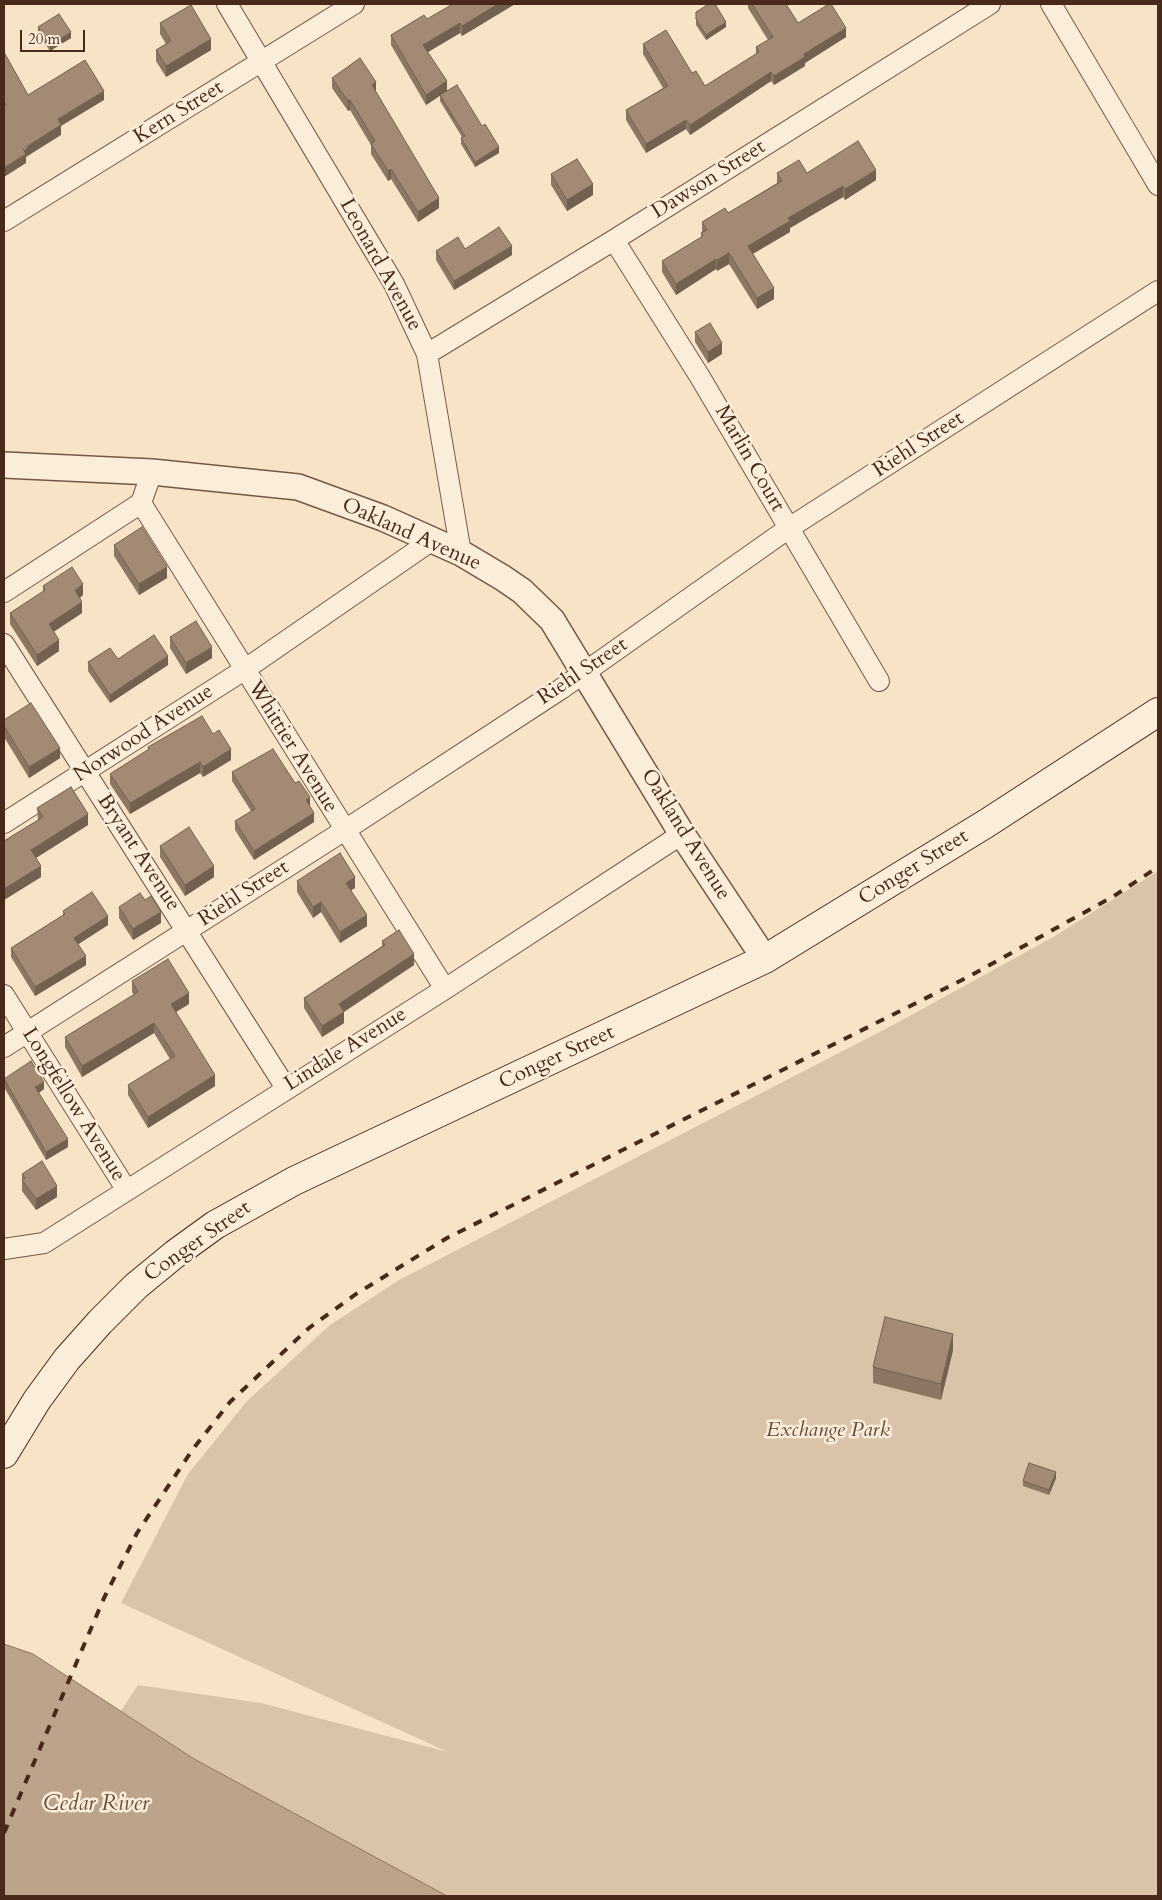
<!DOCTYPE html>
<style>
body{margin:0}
#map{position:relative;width:1162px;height:1900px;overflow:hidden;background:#f7e4c6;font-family:Cardo,serif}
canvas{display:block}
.frame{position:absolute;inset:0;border:5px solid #49291c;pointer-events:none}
.scale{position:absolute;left:20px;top:30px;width:65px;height:22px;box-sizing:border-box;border:2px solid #49291c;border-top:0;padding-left:6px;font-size:15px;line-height:18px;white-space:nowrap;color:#49291c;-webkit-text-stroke:4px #faedda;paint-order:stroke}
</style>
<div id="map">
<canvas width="1162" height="1900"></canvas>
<div class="frame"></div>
<div class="scale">20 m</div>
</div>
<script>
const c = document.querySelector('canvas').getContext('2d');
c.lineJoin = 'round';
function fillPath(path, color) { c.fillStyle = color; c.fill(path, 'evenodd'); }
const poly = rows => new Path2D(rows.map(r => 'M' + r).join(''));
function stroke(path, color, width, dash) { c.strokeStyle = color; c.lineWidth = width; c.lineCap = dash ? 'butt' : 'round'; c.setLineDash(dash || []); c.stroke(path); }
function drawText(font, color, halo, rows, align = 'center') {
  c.font = font + ' Cardo,serif'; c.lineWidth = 5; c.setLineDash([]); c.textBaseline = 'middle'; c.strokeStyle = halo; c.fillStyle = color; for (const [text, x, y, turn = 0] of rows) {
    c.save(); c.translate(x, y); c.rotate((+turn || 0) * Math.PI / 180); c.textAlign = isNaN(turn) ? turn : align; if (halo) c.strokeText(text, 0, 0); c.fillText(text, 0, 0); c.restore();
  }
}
const green = poly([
 [1158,871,1158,1896,447,1896,194,1759,121,1711,138,1685,261,1703,448,1752,121,1603,188,1474,247,1401,330,1325,399,1280,895,1024,1055,936]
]);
const water = poly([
 [4,1644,33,1654,194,1759,447,1896,4,1896,4,1644]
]);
const minor = poly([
 [227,4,394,284,427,354,461,553],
 [1051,4,1158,185],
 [4,221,354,4],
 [614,240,700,377,879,681],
 [427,354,614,240,990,4],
 [141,503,445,989],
 [4,592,141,503,152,472],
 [4,644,286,1088],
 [4,823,244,670,431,541],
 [4,995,126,1189],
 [4,1047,345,830,561,689,789,528,1158,291],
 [4,1249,44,1243,445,989,682,834]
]);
const tertiary = poly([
 [4,465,152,472,298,487,383,518,461,553,503,578,522,591,552,620,682,834,765,959]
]);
const secondary = poly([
 [4,1454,37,1400,67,1359,100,1322,136,1286,175,1254,215,1225,294,1181,765,959,987,823,1158,712]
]);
const rail = poly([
 [4,1833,104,1598,137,1533,193,1449,230,1402,309,1328,356,1294,447,1238,968,977,1114,896,1158,867]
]);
const wall = poly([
 [515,4,462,36,460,33,428,52,447,91,426,105,391,45,391,35,427,19],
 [748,4,786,4,798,23,846,37,805,63,805,66,774,85,771,81,690,135,686,129,646,153,626,120,626,110,663,88,643,54,643,44,692,73,705,86,756,54,756,47,768,40,748,8],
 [696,12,726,27,706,40,696,25],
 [160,23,211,50,166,77,156,61,156,50,166,44,160,34],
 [38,27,71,38,50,51,38,33],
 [332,78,376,92,439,208,418,222,391,179,388,181,371,154,371,145,350,110,348,111,332,88],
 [440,95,499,153,475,167,461,144,461,138,462,137,440,101],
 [777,173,807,173,876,180,845,200,843,197,790,228,790,232,753,254,774,299,757,309,729,264,717,271,716,269,676,295,662,272,662,261,701,237,701,233,702,233,702,222,728,213,777,183],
 [551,174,593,195,567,211,551,185],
 [465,249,512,255,454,290,436,260,436,251],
 [695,332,722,354,708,363,695,342],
 [114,545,167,578,139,595,114,556],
 [43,586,83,595,80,598,82,613,54,631,59,651,37,666,10,624,10,613,43,592],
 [170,637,212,658,186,674,170,648],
 [118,659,168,665,110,703,88,671,88,662],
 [4,720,60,758,29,778,4,737],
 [213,734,231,760,203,777,200,773,130,814,110,784,110,774,148,750,148,747],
 [232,772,310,806,314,822,254,860,235,830,235,821,251,811,232,781],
 [37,808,88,825,36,858,41,877,4,900,4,841,38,820],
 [160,846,214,877,185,896,160,857],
 [297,881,355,888,351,890,367,926,340,943,321,912,313,918,297,892],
 [145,900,161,923,133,940,119,918,119,907],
 [63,911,108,925,78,944,86,965,35,996,11,957,11,948,63,915],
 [382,941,414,965,344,1012,344,1023,322,1037,304,1008,304,998,382,946],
 [132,981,189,1004,176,1012,215,1086,148,1128,128,1095,128,1085,170,1059,154,1033,82,1077,65,1047,65,1037,134,995,132,992],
 [4,1079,44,1089,39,1093,68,1147,46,1160,4,1087],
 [22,1174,57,1197,36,1210,22,1191],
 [953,1350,941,1400,873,1383,873,1367],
 [1056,1478,1049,1495,1023,1486,1023,1481]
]);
const shadedWall = poly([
 [498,4,515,4,462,36,462,26],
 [726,22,726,27,706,40,706,35],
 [460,23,460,33,423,55,423,45],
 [846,28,846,37,805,63,805,66,774,85,774,76,804,54],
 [71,32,71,38,50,51,50,46],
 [211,39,211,50,166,77,166,66],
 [771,72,771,81,690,135,690,125],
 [447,81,447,91,426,105,426,95],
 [376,82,376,92,372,85],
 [104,91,104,100,61,126,61,135,26,157,26,163,4,177,4,168,58,119],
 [350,100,350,110,348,111,348,101],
 [686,120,686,129,646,153,646,144],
 [499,147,499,153,475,167,475,162],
 [391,169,391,179,388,181,388,171],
 [876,170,876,180,845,200,845,189],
 [593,184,593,195,567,211,567,200],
 [843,186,843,197,790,228,790,232,748,256,748,246,788,218],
 [439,198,439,208,418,222,418,212],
 [512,246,512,255,454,290,454,281],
 [729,253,729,264,717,271,717,260],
 [716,259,716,269,676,295,676,284],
 [774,288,774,299,757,309,757,298],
 [722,343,722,354,708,363,708,352],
 [167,567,167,578,139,595,139,584],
 [83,584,83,595,75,601,75,590],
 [82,602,82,613,49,635,49,624],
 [59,640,59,651,37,666,37,655],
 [212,647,212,658,186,674,186,663],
 [168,656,168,665,110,703,110,695],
 [60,748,60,758,29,778,29,767],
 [231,749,231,760,203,777,203,767],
 [200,762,200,773,130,814,130,803],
 [310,797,310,806,306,800],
 [314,813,314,822,254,860,254,851],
 [88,814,88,825,31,861,31,850],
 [41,866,41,877,4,900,4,889],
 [214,866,214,877,185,896,185,885],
 [355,877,355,888,346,893,346,883],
 [321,902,321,912,313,918,313,907],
 [161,912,161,923,133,940,133,929],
 [367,915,367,926,340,943,340,932],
 [108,916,108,925,74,947,74,938],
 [414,954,414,965,339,1015,339,1004],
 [86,956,86,965,35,996,35,987],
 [189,993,189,1004,171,1015,171,1004],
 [344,1012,344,1023,322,1037,322,1026],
 [154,1023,154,1033,82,1077,82,1066],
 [215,1075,215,1086,148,1128,148,1117],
 [44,1082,44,1089,35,1095,35,1087],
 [68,1139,68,1147,46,1160,46,1152],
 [57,1186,57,1197,36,1210,36,1199],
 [953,1334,953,1350,941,1400,941,1384],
 [1056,1472,1056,1478,1049,1495,1049,1490]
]);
const building = poly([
 [453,4,498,4,462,26,460,23,423,45,447,81,426,95,391,35,424,15,427,19,453,4],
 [709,4,715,4,726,22,706,35,696,19,696,12,709,4],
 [752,4,786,4,798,23,829,4,831,4,846,28,804,54,805,57,774,76,771,72,690,125,686,120,646,144,626,110,668,86,643,44,666,30,692,73,696,71,705,86,759,52,756,47,773,37,752,4],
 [191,5,211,39,166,66,156,50,171,41,160,23,191,5],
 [59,14,71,32,50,46,38,27,59,14],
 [4,52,28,95,85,60,104,91,58,119,61,125,23,149,26,154,4,168,4,106,6,105,4,101,4,52],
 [360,58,376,82,372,85,439,198,418,212,391,169,388,171,371,144,375,141,350,100,348,101,332,78,360,58],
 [457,85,482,126,485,124,499,147,475,162,461,138,465,136,440,95,457,85],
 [858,141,876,170,845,189,843,186,788,218,790,221,748,246,774,288,757,298,729,253,717,260,716,259,676,284,662,261,703,236,701,233,707,230,702,222,725,208,728,213,782,181,777,173,799,160,807,173,858,141],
 [577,159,593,184,567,200,551,174,577,159],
 [499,227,512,246,454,281,436,251,458,237,465,249,499,227],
 [710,323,722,343,708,352,695,332,710,323],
 [142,527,167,567,139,584,114,545,142,527],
 [72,567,83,584,75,590,82,602,49,624,59,640,37,655,10,613,45,590,43,586,72,567],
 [196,621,212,647,186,663,170,637,196,621],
 [154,635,168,656,110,695,88,662,110,648,118,659,154,635],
 [31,703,60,748,29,767,4,726,4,720,31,703],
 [202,716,213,734,219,730,231,749,203,767,200,762,130,803,110,774,149,749,148,747,202,716],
 [273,749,295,783,299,781,310,797,306,800,314,813,254,851,235,821,255,809,232,772,273,749],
 [71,787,88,814,31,850,41,866,4,889,4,841,43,817,37,808,71,787],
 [189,827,214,866,185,885,160,846,189,827],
 [340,853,355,877,346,883,367,915,340,932,321,902,313,907,297,881,340,853],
 [92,892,108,916,74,938,86,956,35,987,11,948,65,914,63,911,92,892],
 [140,893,145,900,151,896,161,912,133,929,119,907,140,893],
 [399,930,414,954,339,1004,344,1012,322,1026,304,998,385,945,382,941,399,930],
 [168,959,189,993,171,1004,215,1075,148,1117,128,1085,175,1056,154,1023,82,1066,65,1037,138,992,132,981,168,959],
 [31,1061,44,1082,35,1087,68,1139,46,1152,4,1079,31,1061],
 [42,1161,57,1186,36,1199,22,1180,25,1178,22,1174,42,1161],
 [885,1317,953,1334,941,1384,873,1367,885,1317],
 [1029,1463,1056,1472,1049,1490,1023,1481,1029,1463]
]);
const streetNames = [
 ["Kern Street",179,113,-32],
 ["Dawson Street",709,180,-32],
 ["Leonard Avenue",380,265,61],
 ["Riehl Street",919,445,-33],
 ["Marlin Court",749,459,60],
 ["Oakland Avenue",411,535,24],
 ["Riehl Street",583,672,-34],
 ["Norwood Avenue",144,734,-33],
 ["Whittier Avenue",292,747,58],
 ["Oakland Avenue",685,835,58],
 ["Bryant Avenue",138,853,57],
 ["Conger Street",914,868,-32],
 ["Riehl Street",244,894,-33],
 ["Lindale Avenue",346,1050,-32],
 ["Conger Street",557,1058,-25],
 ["Longfellow Avenue",73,1105,58],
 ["Conger Street",198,1242,-35]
];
const parkNames = [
 ["Exchange Park",828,1431]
];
const waterNames = [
 ["Cedar River",96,1805]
];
fillPath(green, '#d9c4a9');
fillPath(water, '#bca48c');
stroke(water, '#8e735f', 1);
stroke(minor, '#745846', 22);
stroke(tertiary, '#745846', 28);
stroke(secondary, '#49291c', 30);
stroke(minor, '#faedda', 20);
stroke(tertiary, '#faedda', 25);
stroke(secondary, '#faedda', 28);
stroke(rail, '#49291c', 4, [9, 9]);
fillPath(wall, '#8c7764');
fillPath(shadedWall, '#726151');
fillPath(building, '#a38a74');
stroke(building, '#726151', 1);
drawText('21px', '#49291c', '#faedda', streetNames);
drawText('italic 21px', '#664838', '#faedda', parkNames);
drawText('italic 22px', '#6c4e3e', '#faedda', waterNames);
</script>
